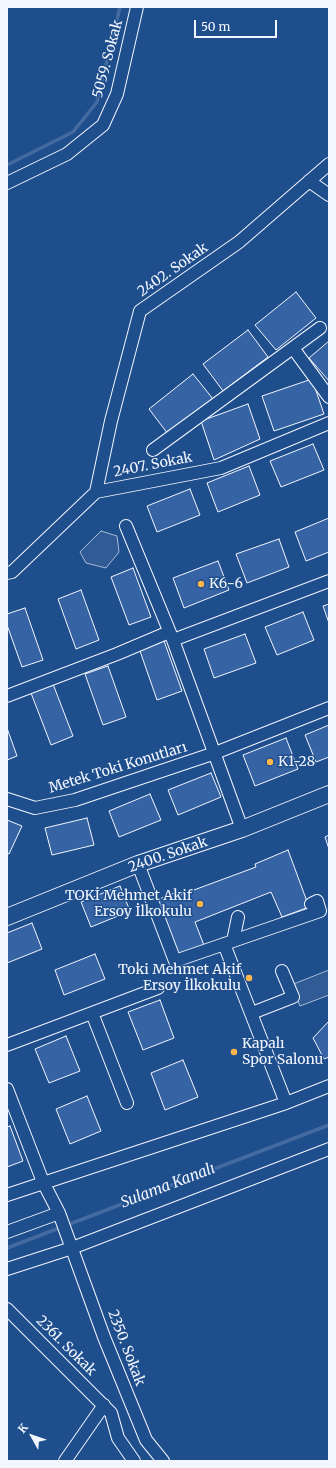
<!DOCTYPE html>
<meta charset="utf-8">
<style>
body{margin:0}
#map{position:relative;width:336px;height:1468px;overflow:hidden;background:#1f4e8c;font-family:Merriweather,serif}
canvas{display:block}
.frame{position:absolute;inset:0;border:8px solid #f2f6ff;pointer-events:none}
.north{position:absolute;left:12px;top:1416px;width:40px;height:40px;-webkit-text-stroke:3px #1f4e8c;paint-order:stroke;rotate:310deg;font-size:11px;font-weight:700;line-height:16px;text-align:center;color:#f2f6ff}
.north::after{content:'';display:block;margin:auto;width:14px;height:18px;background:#f2f6ff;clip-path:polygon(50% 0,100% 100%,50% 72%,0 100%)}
.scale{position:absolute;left:194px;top:20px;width:83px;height:18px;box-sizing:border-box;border:2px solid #f2f6ff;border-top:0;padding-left:5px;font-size:12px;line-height:14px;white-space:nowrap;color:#f2f6ff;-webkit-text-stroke:3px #1f4e8c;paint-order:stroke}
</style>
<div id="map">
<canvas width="336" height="1468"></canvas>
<div class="frame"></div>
<div class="north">K</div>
<div class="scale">50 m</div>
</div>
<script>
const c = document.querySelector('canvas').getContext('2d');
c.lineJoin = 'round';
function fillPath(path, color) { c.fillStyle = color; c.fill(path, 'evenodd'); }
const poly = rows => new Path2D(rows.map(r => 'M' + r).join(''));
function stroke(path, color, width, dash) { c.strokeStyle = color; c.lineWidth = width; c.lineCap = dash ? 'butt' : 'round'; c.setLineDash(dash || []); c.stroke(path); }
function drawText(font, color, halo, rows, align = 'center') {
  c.font = font + ' Merriweather,serif'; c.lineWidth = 3; c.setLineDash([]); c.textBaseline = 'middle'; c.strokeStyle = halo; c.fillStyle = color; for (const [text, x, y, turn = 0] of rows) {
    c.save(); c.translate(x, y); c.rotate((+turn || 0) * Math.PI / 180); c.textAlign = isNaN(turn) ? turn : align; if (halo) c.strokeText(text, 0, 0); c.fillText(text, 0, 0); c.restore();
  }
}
const built = poly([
 [101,531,117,536,119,552,106,568,86,563,80,552,101,531],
 [329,970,329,995,300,1006,291,985,329,970]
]);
const stream = poly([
 [7,165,73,132,97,102,120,7],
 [7,1248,329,1125]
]);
const building = poly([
 [296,292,316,318,276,350,255,325,296,292],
 [248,330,268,357,223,391,203,364,248,330],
 [329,341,329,381,309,358,329,341],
 [193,374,213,399,168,434,149,409,193,374],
 [312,379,324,414,274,431,262,396,312,379],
 [248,404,260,439,214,460,201,421,248,404],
 [313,444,324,470,281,487,270,461,313,444],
 [249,466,260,495,218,512,207,483,249,466],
 [190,489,200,515,157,532,147,506,190,489],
 [329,518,329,552,306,561,295,532,329,518],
 [279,539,289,567,247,583,236,554,279,539],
 [218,561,229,590,184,608,173,578,218,561],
 [133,568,151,617,129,625,111,577,133,568],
 [81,590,99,640,76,649,58,599,81,590],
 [329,604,329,623,323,606,329,604],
 [25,608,43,660,22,667,7,625,7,614,25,608],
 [303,612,314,640,277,655,265,627,303,612],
 [245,634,256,663,214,678,204,649,245,634],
 [164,641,182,691,157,700,140,651,164,641],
 [108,666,126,717,103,725,85,674,108,666],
 [53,684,73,736,51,745,31,693,53,684],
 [329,725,329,757,316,762,305,735,329,725],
 [7,728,17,756,7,760,7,728],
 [286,738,298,769,255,786,243,755,286,738],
 [211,773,221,797,178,815,168,790,211,773],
 [150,794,161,820,119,837,109,811,150,794],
 [87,818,94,845,52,855,45,828,87,818],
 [7,820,22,826,9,854,7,853,7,820],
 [329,835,329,849,325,837,329,835],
 [288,850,309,907,282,917,271,892,195,922,205,948,176,958,157,900,174,893,175,897,256,867,255,864,288,850],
 [120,886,130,911,91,927,81,902,120,886],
 [32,923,42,949,7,963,7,933,32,923],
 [95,954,105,979,64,995,55,970,95,954],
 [160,1000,174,1038,143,1050,128,1012,160,1000],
 [329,1021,329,1057,324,1059,313,1038,329,1021],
 [66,1036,80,1071,49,1083,35,1049,66,1036],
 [183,1060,198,1097,165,1110,151,1073,183,1060],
 [87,1096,101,1131,70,1144,56,1109,87,1096],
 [10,1126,23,1161,7,1167,7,1127,10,1126]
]);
const minor = poly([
 [309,181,329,195],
 [7,183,67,154,103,125,117,94,137,7],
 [293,348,329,397],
 [153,450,320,328],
 [96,492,111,421,140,311,239,242,329,164],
 [126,526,173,640,242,829],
 [7,573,12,572,96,492,221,468,329,423],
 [173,640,329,581],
 [7,696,117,654,169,632],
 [7,799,35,808,75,800,215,753,329,708],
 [138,864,175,961,320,911,317,901,311,904],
 [233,941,238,917],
 [224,944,286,1103],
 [92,1013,127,1103],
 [252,1013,293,997,282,971],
 [7,1045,158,988],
 [7,1089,43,1182,59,1213,104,1337,146,1440,163,1461],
 [7,1195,286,1103,329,1086],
 [7,1232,59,1213],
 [7,1269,72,1248,329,1149],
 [7,1309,111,1413,118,1438,134,1461],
 [65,1461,104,1405]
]);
const major = poly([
 [7,917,138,864,242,829,329,794]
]);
const markers = [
 [201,584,4,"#ffb74d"],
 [270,762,4,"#ffb74d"],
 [200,904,4,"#ffb74d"],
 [249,978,4,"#ffb74d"],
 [234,1052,4,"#ffb74d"]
];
const streetNames = [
 ["5059. Sokak",108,59,-75],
 ["2402. Sokak",173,270,-35],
 ["2407. Sokak",153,465,-11],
 ["Metek Toki Konutları",118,768,-17],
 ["2400. Sokak",168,855,-19],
 ["2361. Sokak",66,1346,45],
 ["2350. Sokak",126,1348,69]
];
const poiNames = [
 ["K6-6",209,584],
 ["K1-28",278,762],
 ["TOKİ Mehmet Akif",192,896,"right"],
 ["Ersoy İlkokulu",192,912,"right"],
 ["Toki Mehmet Akif",241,970,"right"],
 ["Ersoy İlkokulu",241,986,"right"],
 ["Kapalı",242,1044],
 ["Spor Salonu",242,1060]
];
const waterNames = [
 ["Sulama Kanalı",168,1186,-21]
];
fillPath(built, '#305b95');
stroke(built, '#a8bbd7', 1);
stroke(stream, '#446ba0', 3.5);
fillPath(building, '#3563a3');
stroke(building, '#f2f6ff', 1);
stroke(minor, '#f2f6ff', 14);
stroke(major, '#f2f6ff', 18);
stroke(minor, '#1f4e8c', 12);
stroke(major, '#1f4e8c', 16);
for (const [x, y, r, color] of markers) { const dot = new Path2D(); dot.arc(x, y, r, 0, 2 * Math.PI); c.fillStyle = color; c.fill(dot); stroke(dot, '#1f4e8c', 1.5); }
drawText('14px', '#f2f6ff', '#1f4e8c', streetNames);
drawText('14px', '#f2f6ff', '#1f4e8c', poiNames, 'left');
drawText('italic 15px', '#f2f6ff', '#1f4e8c', waterNames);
</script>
